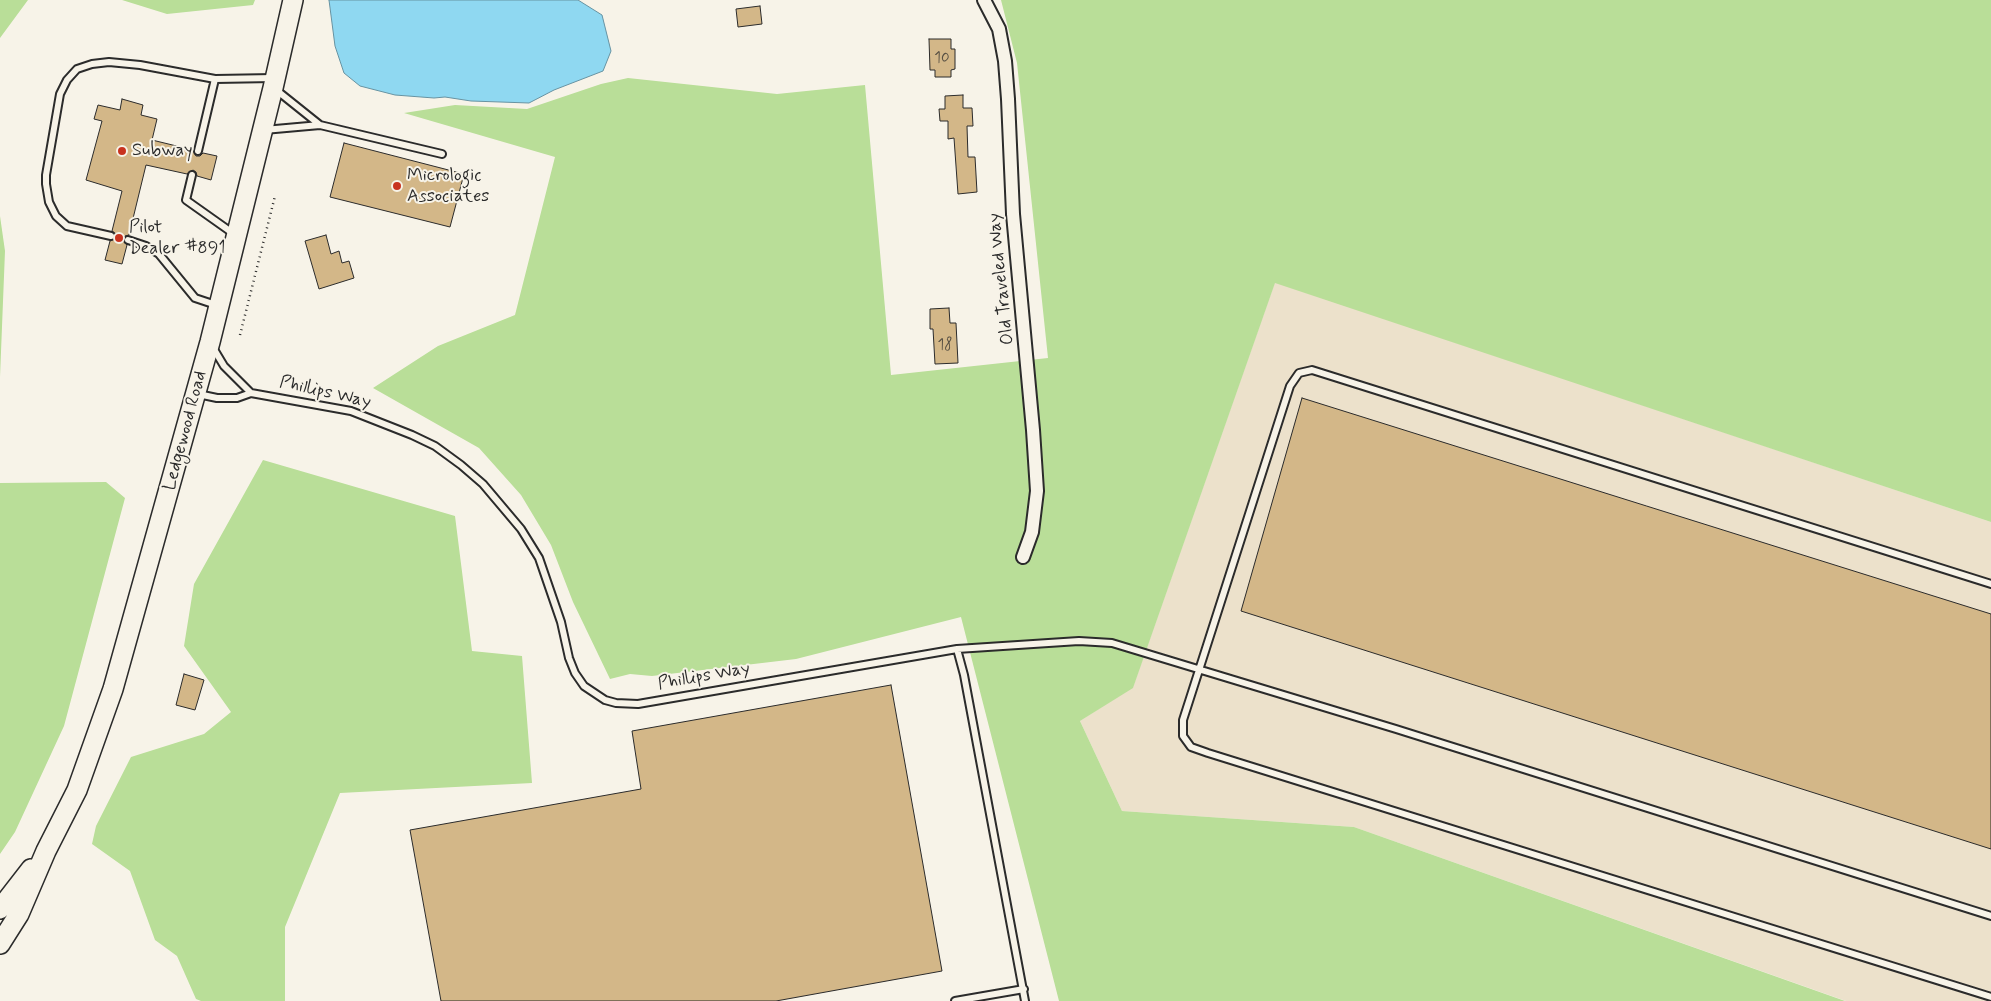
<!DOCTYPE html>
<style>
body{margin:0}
canvas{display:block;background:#f7f3e8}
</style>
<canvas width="1991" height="1001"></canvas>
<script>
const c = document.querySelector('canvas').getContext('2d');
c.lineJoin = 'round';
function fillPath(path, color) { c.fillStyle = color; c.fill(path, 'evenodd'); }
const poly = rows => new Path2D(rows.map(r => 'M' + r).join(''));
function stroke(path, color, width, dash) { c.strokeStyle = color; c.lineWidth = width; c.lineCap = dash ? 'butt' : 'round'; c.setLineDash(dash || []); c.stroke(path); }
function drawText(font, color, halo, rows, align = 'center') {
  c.font = font + ' Mynerve,sans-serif'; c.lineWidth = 4; c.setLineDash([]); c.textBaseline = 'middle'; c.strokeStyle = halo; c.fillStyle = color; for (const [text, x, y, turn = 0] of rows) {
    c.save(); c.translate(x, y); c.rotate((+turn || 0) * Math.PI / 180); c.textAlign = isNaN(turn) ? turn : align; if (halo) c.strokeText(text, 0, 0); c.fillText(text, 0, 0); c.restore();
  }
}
const built = poly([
 [1275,282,1991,522,1991,1001,1846,1001,1354,827,1122,811,1080,721,1133,687]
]);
const green = poly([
 [0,0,28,0,0,38],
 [122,0,255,0,253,5,167,14],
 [1001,0,1991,0,1991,522,1275,283,1133,688,1080,721,1122,811,1354,827,1845,1001,1059,1001,961,617,796,659,652,676,630,674,610,679,573,602,551,545,521,495,479,448,373,388,438,346,515,315,555,157,404,113,455,105,527,109,601,84,628,78,777,94,865,85,891,375,1048,358,1017,63],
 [0,216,5,251,0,377],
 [263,460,455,516,472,651,522,656,532,783,340,793,285,927,285,1001,201,1001,196,999,177,956,155,940,130,871,92,844,96,826,131,757,204,734,231,712,184,646,194,584],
 [106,482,125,498,64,726,15,832,0,854,0,483]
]);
const water = poly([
 [329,0,578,0,602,15,611,51,603,71,554,90,529,103,471,101,445,97,434,98,395,95,360,86,344,73,335,46,329,0]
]);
const building = poly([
 [760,6,762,24,738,27,736,9,760,6],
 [929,39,951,39,951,49,955,49,955,69,951,70,951,77,935,77,935,70,930,70,929,39],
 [963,95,963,108,972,108,973,126,967,126,968,157,975,157,977,192,958,194,954,138,948,139,948,121,940,121,939,109,945,109,945,96,963,95],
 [122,99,143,105,141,115,157,119,152,140,193,150,196,156,200,156,203,153,217,156,211,180,197,176,196,172,193,170,187,174,146,165,129,235,125,236,123,239,127,245,122,264,105,260,110,241,116,238,116,234,112,231,122,191,86,180,102,121,94,119,98,105,120,110,122,99],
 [344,143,464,174,450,227,330,197,344,143],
 [326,235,331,254,339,251,342,263,349,261,354,278,319,289,305,241,326,235],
 [949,308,950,323,956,323,958,363,935,364,933,329,930,329,930,309,949,308],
 [1302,398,1991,614,1991,849,1241,611,1302,398],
 [184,674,204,680,195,710,176,705,184,674],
 [891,685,942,971,776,1001,441,1001,410,830,641,789,632,731,891,685]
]);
const path = poly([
 [240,335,275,196]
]);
const lane = poly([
 [320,125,442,154],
 [264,130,320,125,275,89],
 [198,151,215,79,274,78],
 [192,175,186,200,234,234],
 [111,236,67,226,56,216,49,202,46,184,46,175,60,94,67,80,77,69,92,64,109,62,140,65,215,79],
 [128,240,146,246,159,254,195,298,216,305],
 [212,346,224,366,251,393],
 [198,394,217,398,237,398,251,393,351,411,412,435,435,446,461,465,483,484,521,529,539,558,561,622,569,658,575,673,584,686,605,700,616,703,638,704,957,649,964,675,1025,1001],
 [1991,584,1312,370,1299,373,1290,386,1183,720,1183,736,1191,747,1208,753,1991,997],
 [957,649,1079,641,1112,643,1396,729,1991,916],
 [955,1001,1024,989]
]);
const street = poly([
 [984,0,999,29,1005,61,1008,99,1013,214,1033,430,1037,491,1032,532,1023,557]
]);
const primary = poly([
 [0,909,31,869],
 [0,944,19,914,46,851,77,790,113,689,210,342,273,88,293,0]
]);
const markers = [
 [122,151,5,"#c8321e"],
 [397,186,5,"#c8321e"],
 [119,238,5,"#c8321e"]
];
const numberNames = [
 ["10",942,59],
 ["18",945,346]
];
const poiNames = [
 ["Subway",132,151],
 ["Micrologic",407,176],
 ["Associates",407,197],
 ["Pilot",129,228],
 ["Dealer #891",129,249]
];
const streetNames = [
 ["Old Traveled Way",1002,279,-96],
 ["Phillips Way",325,393,13],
 ["Ledgewood Road",186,431,-75],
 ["Phillips Way",704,677,-10]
];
fillPath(built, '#ece1cb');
fillPath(green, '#b9de98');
fillPath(water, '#8fd8f1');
stroke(water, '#6793a2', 1);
fillPath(building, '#d3b788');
stroke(building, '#2b2b2b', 1);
stroke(lane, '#2b2b2b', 10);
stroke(street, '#2b2b2b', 16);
stroke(primary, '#2b2b2b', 22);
stroke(path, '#2b2b2b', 2.5, [1, 4]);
stroke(lane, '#f7f3e8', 6);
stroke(street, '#f7f3e8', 12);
stroke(primary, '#f7f3e8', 19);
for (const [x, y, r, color] of markers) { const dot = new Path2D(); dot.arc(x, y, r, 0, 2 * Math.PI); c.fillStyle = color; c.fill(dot); stroke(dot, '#f7f3e8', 2); }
drawText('15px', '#554e42', null, numberNames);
drawText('18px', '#2b2b2b', '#f7f3e8', poiNames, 'left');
drawText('18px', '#2b2b2b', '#f7f3e8', streetNames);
</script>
